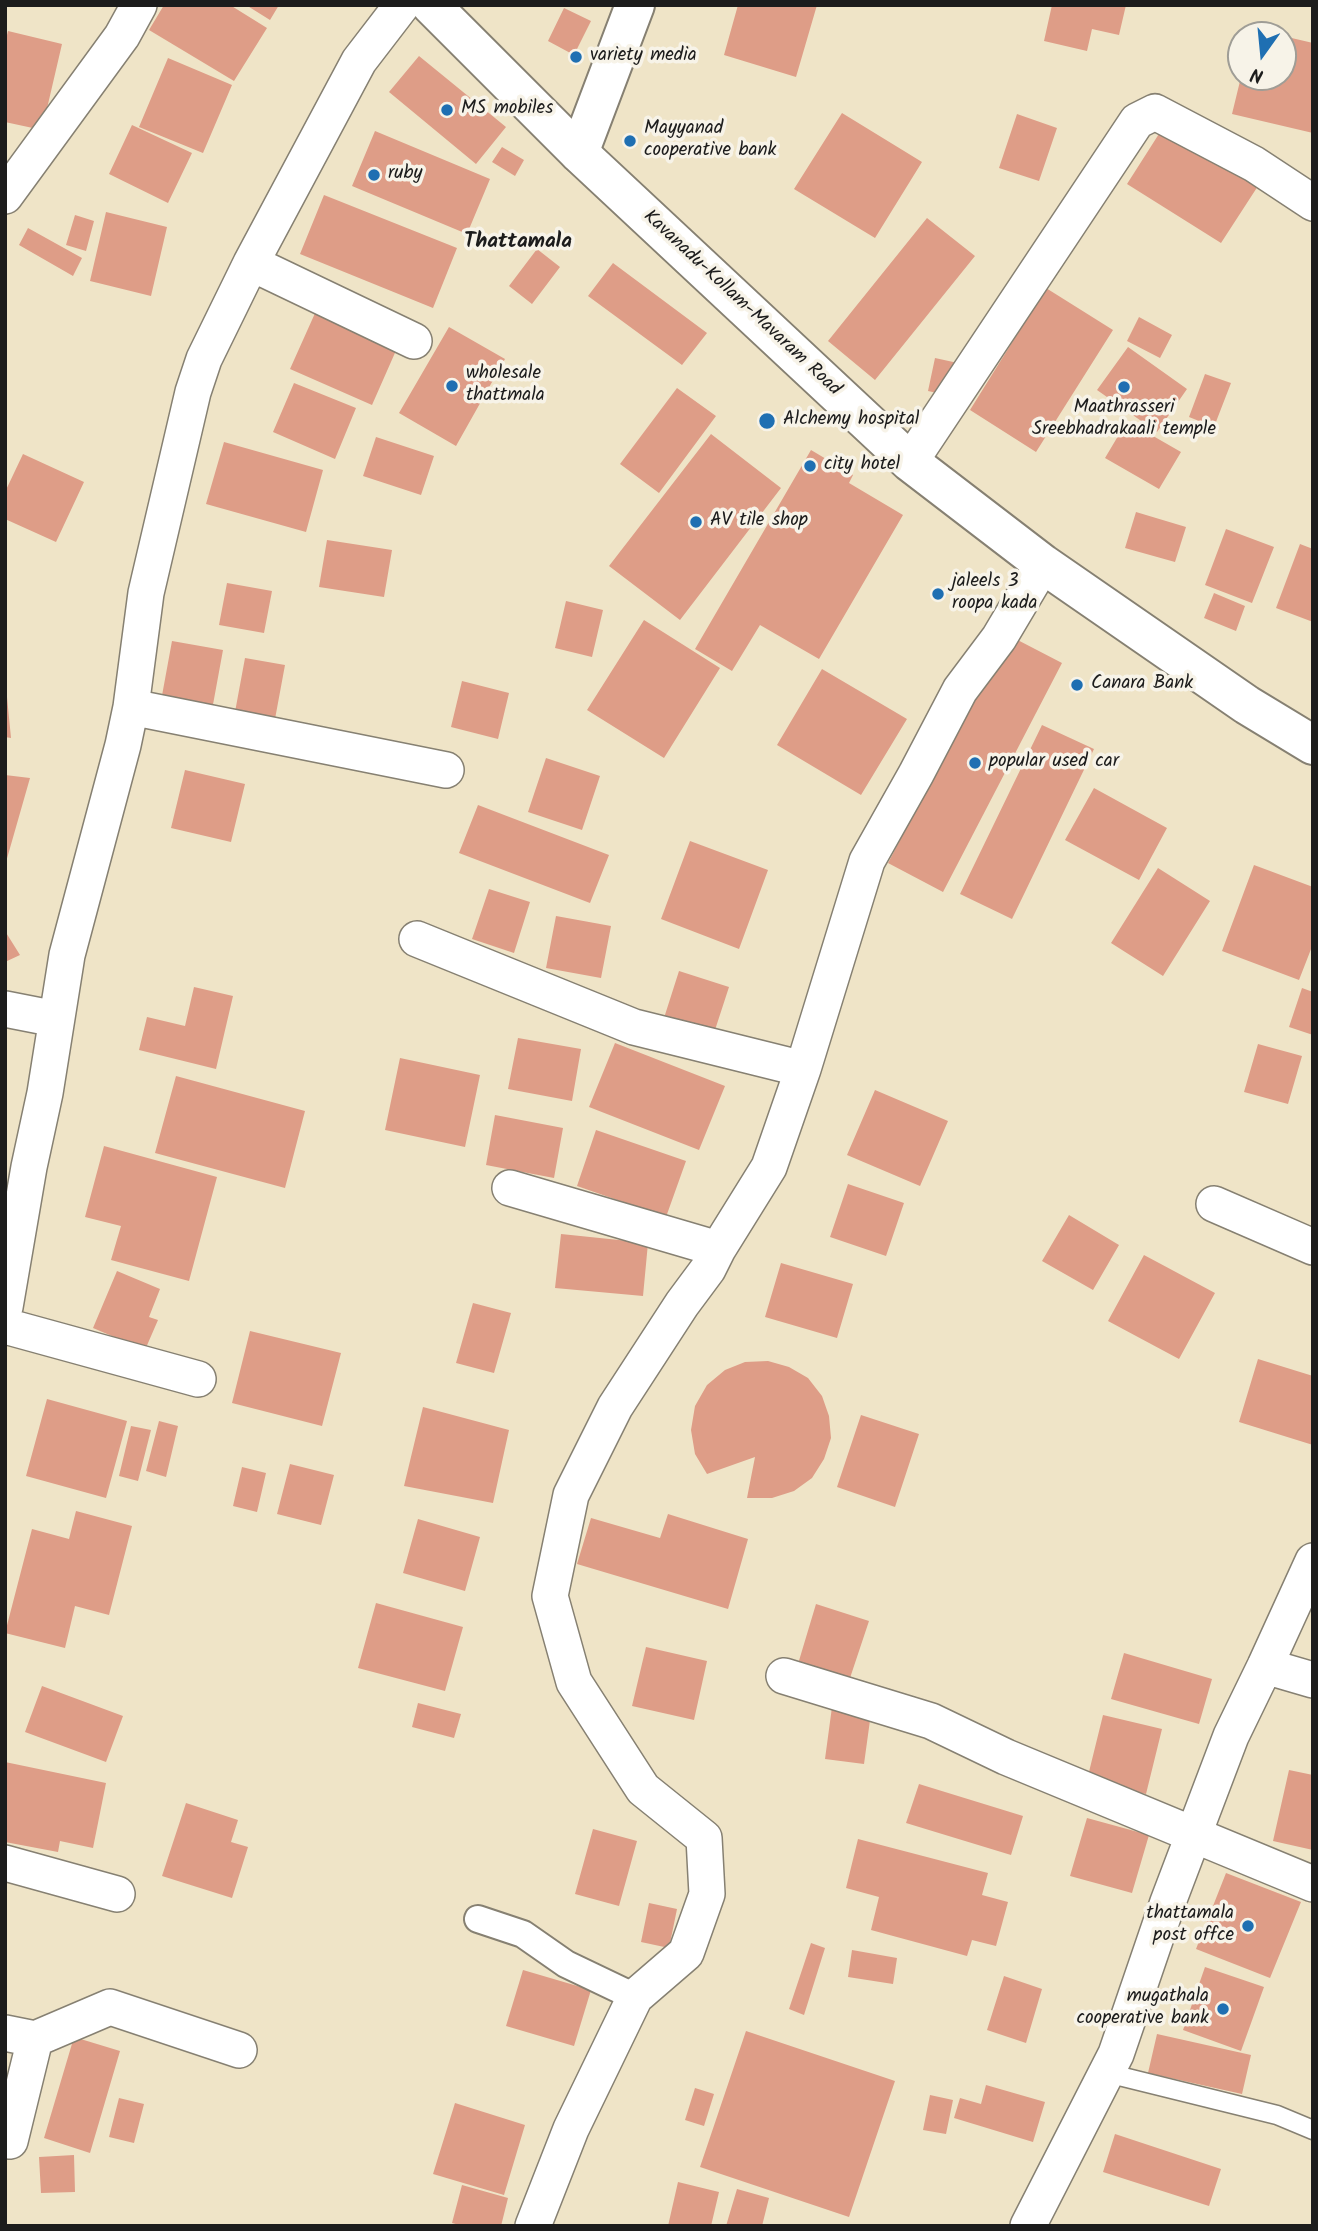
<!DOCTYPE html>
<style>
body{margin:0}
#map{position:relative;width:1318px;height:2231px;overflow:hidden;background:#efe4c7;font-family:Kalam,sans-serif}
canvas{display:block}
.frame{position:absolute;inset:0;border:7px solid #1c1c1c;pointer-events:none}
.north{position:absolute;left:1227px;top:21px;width:70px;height:70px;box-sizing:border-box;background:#f7f3e8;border:2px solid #9f9d96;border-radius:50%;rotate:195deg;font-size:19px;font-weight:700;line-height:28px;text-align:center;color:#1c1c1c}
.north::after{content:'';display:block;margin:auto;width:24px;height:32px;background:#1f6fb2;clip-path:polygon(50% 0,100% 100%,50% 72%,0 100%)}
</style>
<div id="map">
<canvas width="1318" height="2231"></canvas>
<div class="frame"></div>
<div class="north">N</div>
</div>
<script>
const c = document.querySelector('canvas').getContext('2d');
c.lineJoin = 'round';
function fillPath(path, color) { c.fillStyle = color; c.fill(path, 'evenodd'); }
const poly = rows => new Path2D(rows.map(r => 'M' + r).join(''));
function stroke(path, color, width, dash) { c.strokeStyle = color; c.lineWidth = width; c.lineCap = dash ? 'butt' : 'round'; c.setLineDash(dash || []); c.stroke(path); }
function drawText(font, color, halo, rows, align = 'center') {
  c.font = font + ' Kalam,sans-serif'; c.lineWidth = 7; c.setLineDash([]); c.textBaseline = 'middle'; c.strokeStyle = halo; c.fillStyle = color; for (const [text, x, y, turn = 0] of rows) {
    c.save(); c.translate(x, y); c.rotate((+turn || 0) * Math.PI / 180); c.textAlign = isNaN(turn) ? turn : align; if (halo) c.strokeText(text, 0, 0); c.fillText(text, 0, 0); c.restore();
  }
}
const building = poly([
 [164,5,230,5,267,28,234,81,149,30],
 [246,5,279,5,270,20],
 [738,5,817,5,796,77,724,55],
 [1052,5,1126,5,1119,35,1092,29,1087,51,1044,41],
 [564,8,591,21,574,55,548,41],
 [1252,29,1274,34,1273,35,1251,35],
 [8,31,62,44,42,130,5,122,5,43],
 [1283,36,1313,43,1313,133,1232,114,1241,77,1283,77],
 [419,56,506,127,476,164,389,92],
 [168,58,232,85,203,153,139,127],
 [842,113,922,162,875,238,794,189],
 [1017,114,1057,128,1039,181,999,168],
 [132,125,192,153,168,203,109,174],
 [1164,126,1258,186,1221,243,1127,184],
 [375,131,490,179,467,234,352,186],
 [502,147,524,160,515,176,492,162],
 [324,195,457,248,433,308,300,254],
 [106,212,167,227,151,296,90,281],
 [75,215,94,221,86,251,66,245],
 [927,218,975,256,875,380,828,341],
 [28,228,82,258,73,276,19,245],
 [537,249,560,267,532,304,509,286],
 [613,263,707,333,682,365,588,296],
 [1046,288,1113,330,1036,452,970,410],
 [316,311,398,346,372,405,290,369],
 [1139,317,1172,335,1160,358,1127,341],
 [449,327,505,359,456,446,399,413],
 [1128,347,1187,389,1157,432,1097,390],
 [935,358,976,367,969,400,928,391],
 [1205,374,1231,383,1214,427,1189,417],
 [294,383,356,408,335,459,273,432],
 [677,388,716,416,659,493,620,464],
 [1127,421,1181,452,1159,489,1105,458],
 [711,434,781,488,680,620,609,566],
 [376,437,434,456,421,495,363,476],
 [224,442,323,470,306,532,206,504],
 [811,450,853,475,849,483,903,515,819,659,760,625,732,671,695,649],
 [23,454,84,482,56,542,5,519,5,492],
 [1136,512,1186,527,1175,562,1125,548],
 [1226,529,1274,547,1252,603,1205,585],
 [327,540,392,550,384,597,319,587],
 [1300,544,1313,549,1313,622,1276,608],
 [227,583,272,591,264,633,219,625],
 [1214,593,1245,606,1236,631,1204,618],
 [566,601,603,610,592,657,555,648],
 [644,620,720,668,664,758,587,710],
 [1008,635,1062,663,943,892,888,863],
 [172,641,223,650,212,710,161,701],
 [245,658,285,665,275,719,235,712],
 [822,669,907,719,861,795,777,745],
 [462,681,509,693,498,739,451,727],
 [5,697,7,697,11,738,5,737],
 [1042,725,1094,749,1012,919,960,894],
 [546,758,600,776,582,830,528,812],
 [185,770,245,784,231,842,171,828],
 [5,775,30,778,6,862,5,862],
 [1094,788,1167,828,1139,880,1065,840],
 [478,805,609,855,590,903,459,853],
 [690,841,768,870,739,949,661,919],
 [1254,865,1313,887,1313,944,1299,980,1222,951],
 [1158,868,1210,901,1163,976,1111,943],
 [489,889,530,902,514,953,472,939],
 [556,916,611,926,601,978,546,968],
 [5,931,20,955,5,962],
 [679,971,729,987,714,1033,664,1018],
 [194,987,233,996,216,1069,139,1050,147,1017,185,1026],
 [1302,988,1313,992,1313,1035,1289,1027],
 [518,1038,581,1049,572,1101,508,1089],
 [615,1043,725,1086,699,1150,589,1107],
 [1258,1044,1302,1056,1288,1104,1244,1092],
 [400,1058,480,1075,465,1147,385,1130],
 [176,1076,305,1111,285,1188,155,1153],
 [875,1090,948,1121,920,1186,847,1155],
 [495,1115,563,1128,554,1178,486,1165],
 [596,1130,686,1161,666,1217,577,1186],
 [104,1146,217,1177,189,1281,111,1260,121,1226,85,1217],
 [848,1184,904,1203,886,1256,830,1237],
 [1069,1215,1119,1245,1093,1290,1042,1261],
 [561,1234,648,1243,643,1296,555,1288],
 [1144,1255,1215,1293,1179,1359,1108,1321],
 [781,1263,853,1284,837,1338,765,1317],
 [117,1271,160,1289,149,1317,158,1320,145,1350,93,1328],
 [473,1303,511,1313,494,1373,456,1363],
 [250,1331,341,1353,322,1426,232,1403],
 [1258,1359,1313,1376,1313,1445,1239,1422],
 [768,1361,789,1367,808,1378,822,1396,829,1416,831,1438,824,1459,812,1478,794,1491,772,1498,747,1498,755,1457,707,1474,695,1454,691,1430,695,1406,707,1385,725,1370,745,1362],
 [47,1399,127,1421,106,1498,26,1476],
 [423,1407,509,1430,493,1503,404,1486],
 [861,1415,919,1434,895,1507,837,1487],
 [159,1421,178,1426,166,1477,146,1471],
 [131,1426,151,1430,138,1481,119,1476],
 [290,1464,334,1475,321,1525,277,1514],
 [242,1467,266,1473,257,1512,233,1506],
 [76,1511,132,1526,109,1615,75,1606,65,1648,5,1633,32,1529,69,1539],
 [668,1514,748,1539,728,1609,577,1564,591,1518,660,1538],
 [418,1519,480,1537,465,1591,403,1573],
 [376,1603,463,1627,445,1691,358,1668],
 [816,1604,869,1621,849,1681,798,1664],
 [646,1647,707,1661,694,1720,632,1706],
 [1124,1653,1212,1679,1199,1724,1111,1699],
 [42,1686,123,1716,106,1762,25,1732],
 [418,1703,461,1714,454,1738,412,1727],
 [832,1707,871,1713,864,1764,825,1759],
 [1103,1715,1162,1729,1146,1794,1087,1780],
 [5,1762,106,1783,93,1848,60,1841,58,1852,5,1842],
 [1289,1770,1313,1775,1313,1850,1273,1841],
 [919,1784,1023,1816,1011,1855,906,1823],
 [186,1803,238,1820,231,1842,248,1847,232,1898,162,1876],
 [1087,1818,1149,1835,1132,1893,1070,1876],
 [593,1829,637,1841,619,1906,575,1894],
 [858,1839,988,1873,982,1895,1008,1902,996,1946,972,1940,967,1956,871,1930,879,1897,846,1888],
 [1226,1873,1301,1902,1270,1978,1196,1949],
 [649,1903,677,1909,669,1948,641,1942],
 [811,1943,825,1948,804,2015,789,2009],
 [852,1950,897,1958,893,1984,848,1977],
 [1205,1967,1264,1987,1241,2051,1183,2030],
 [523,1970,591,1990,574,2046,506,2026],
 [1004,1976,1042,1989,1026,2043,987,2030],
 [746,2031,895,2081,849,2217,700,2167],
 [1157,2034,1251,2055,1242,2094,1148,2073],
 [74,2037,120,2051,90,2153,44,2138],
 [986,2085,1045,2102,1033,2142,954,2118,960,2098,981,2104],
 [695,2088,714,2094,704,2126,685,2120],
 [930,2095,953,2100,946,2134,923,2130],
 [119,2098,144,2104,134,2143,109,2137],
 [455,2103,525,2125,504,2195,433,2174],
 [1115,2134,1221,2169,1209,2206,1103,2172],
 [74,2155,75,2192,41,2193,39,2157],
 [678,2182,719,2192,711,2226,668,2226],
 [462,2185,508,2198,501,2226,463,2226,452,2223],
 [737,2189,769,2198,762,2226,726,2226]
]);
const service = poly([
 [1107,2073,1277,2115,1313,2130]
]);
const pedestrian = poly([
 [478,1919,523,1934,566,1964,635,1997]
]);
const minor = poly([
 [5,196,122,36,139,5],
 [251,263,414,341],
 [910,462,1137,121,1155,112,1254,164,1313,203],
 [131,707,446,770],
 [417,939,634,1027,803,1069],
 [5,1009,56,1019],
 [510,1188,718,1249],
 [1214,1204,1313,1247],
 [5,1307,29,1167,45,1093,67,955,123,745,131,707,146,593,193,392,204,359,251,263,359,61,402,5],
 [5,1326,198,1379],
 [1265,1666,1313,1680],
 [784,1676,931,1721,1006,1757,1313,1884],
 [5,1863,117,1894],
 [5,2033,35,2039,110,2007,239,2050],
 [10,2141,35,2039],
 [533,2226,571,2129,635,1997,686,1953,707,1894,704,1838,643,1789,574,1682,550,1596,571,1495,615,1407,682,1304,708,1269,718,1249,769,1167,803,1069,867,861,916,774,960,690,999,638,1043,564],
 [1028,2226,1116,2054,1168,1902,1231,1736,1265,1666,1313,1561]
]);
const secondary = poly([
 [579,153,635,5]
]);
const primary = poly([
 [431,5,579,153,910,462,1043,564,1247,705,1313,745]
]);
const markers = [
 [576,57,7,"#1f6fb2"],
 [447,110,7,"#1f6fb2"],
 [630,141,7,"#1f6fb2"],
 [374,175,7,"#1f6fb2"],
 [452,386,7,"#1f6fb2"],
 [1124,387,7,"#1f6fb2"],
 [767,421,9,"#1f6fb2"],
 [810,466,7,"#1f6fb2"],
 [696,522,7,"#1f6fb2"],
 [938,594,7,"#1f6fb2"],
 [1077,685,7,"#1f6fb2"],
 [975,763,7,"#1f6fb2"],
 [1248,1926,7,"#1f6fb2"],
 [1223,2009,7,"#1f6fb2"]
];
const poiNames = [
 ["variety media",590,57],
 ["MS mobiles",461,110],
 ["Mayyanad",644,130],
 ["cooperative bank",644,152],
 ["ruby",388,175],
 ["wholesale",466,375],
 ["thattmala",466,397],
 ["Maathrasseri",1124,409,"center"],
 ["Sreebhadrakaali temple",1124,431,"center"],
 ["Alchemy hospital",783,421],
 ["city hotel",824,466],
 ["AV tile shop",710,522],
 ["jaleels 3",952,583],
 ["roopa kada",952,605],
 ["Canara Bank",1091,685],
 ["popular used car",989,763],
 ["thattamala",1234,1915,"right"],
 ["post offce",1234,1937,"right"],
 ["mugathala",1209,1998,"right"],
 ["cooperative bank",1209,2020,"right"]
];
const streetNames = [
 ["Kavanadu-Kollam-Mavaram Road",741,304,43]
];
const neighbourhoodNames = [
 ["Thattamala",518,243]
];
fillPath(building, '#de9d87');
stroke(service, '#868072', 21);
stroke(pedestrian, '#868072', 30);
stroke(minor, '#868072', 38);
stroke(secondary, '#868072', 42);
stroke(primary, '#868072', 42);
stroke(service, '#fff', 18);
stroke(pedestrian, '#fff', 26);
stroke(minor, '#fff', 35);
stroke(secondary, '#fff', 38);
stroke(primary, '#fff', 38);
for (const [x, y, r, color] of markers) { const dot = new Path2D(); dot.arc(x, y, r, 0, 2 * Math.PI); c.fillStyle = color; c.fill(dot); stroke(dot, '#f7f3e8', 2.5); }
drawText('19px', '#1c1c1c', '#f7f3e8', poiNames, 'left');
drawText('19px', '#1c1c1c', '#f7f3e8', streetNames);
drawText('bold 21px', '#1c1c1c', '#f7f3e8', neighbourhoodNames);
</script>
